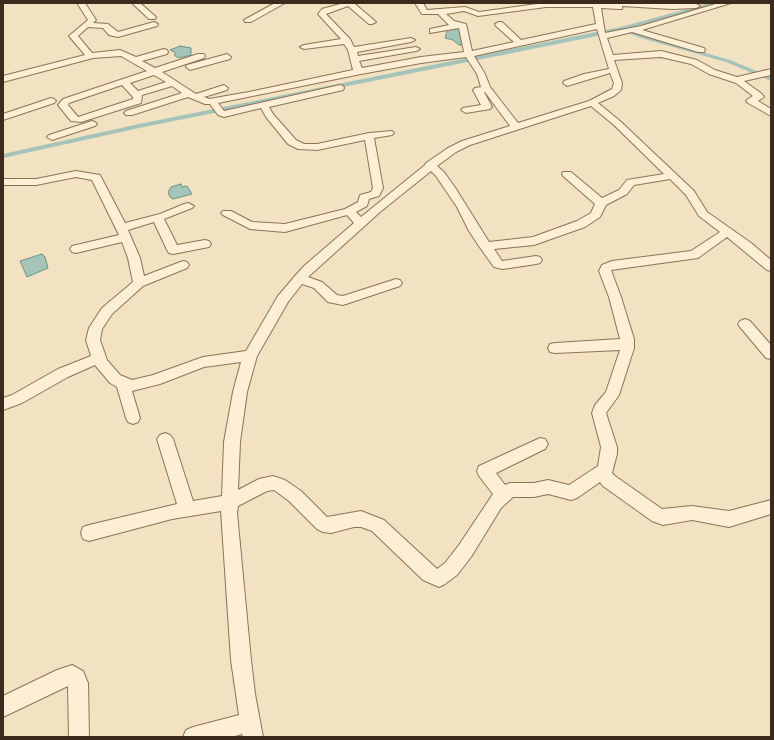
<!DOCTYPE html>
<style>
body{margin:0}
#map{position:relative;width:774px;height:740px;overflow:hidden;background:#f2e2c1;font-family:"PT Serif",serif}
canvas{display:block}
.frame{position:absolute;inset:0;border:4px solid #3c2b1c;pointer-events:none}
</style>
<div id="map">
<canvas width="774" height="740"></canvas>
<div class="frame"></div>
</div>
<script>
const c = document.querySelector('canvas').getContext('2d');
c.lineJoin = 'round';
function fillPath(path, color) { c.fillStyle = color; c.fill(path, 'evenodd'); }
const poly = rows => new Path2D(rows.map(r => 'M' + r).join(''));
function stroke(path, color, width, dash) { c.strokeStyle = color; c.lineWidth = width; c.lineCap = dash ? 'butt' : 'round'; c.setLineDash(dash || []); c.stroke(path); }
const water = poly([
 [459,26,468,45,459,45,453,40,445,38,448,28,459,26],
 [180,46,191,48,191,55,179,58,175,56,175,52,170,50,180,46],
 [181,184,182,187,187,186,192,194,173,199,170,197,168,192,171,187,181,184],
 [42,254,45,257,48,268,27,277,20,261,42,254]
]);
const canal = poly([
 [709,3,718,3,628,29,645,36,730,60,771,77,771,81,726,62,641,38,622,31,139,128,3,158,3,154,139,124,621,27,709,3]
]);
const minor = poly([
 [77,3,85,3,96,20,93,23,108,24,118,32,154,22,158,24,157,26,118,37,109,35,103,28,88,27,78,36,92,53,120,50,136,57,164,49,167,50,168,52,167,54,142,61,155,68,198,54,204,54,205,56,204,58,162,72,196,94,224,85,228,88,227,90,204,97,209,99,249,92,353,70,348,50,344,44,304,49,300,47,304,45,341,39,318,14,322,9,344,3,356,3,355,4,376,22,372,24,369,24,348,6,326,14,350,39,354,47,411,38,415,40,411,42,357,52,358,56,416,47,420,49,416,51,359,61,362,68,421,57,464,52,459,28,430,33,430,29,449,25,438,14,422,14,415,3,423,3,427,10,465,7,479,12,544,3,696,4,700,6,696,8,672,9,622,6,622,9,619,9,601,8,605,33,641,26,719,3,731,3,642,30,704,48,705,50,704,52,698,52,632,32,607,38,613,55,661,51,697,60,715,70,737,77,771,69,771,75,744,81,762,94,764,97,758,101,771,109,771,116,748,103,746,101,748,99,753,96,736,83,709,74,691,64,661,57,614,60,622,83,621,90,614,96,598,103,620,121,694,191,707,212,751,243,771,260,771,271,767,270,727,237,698,258,611,270,621,297,634,339,634,348,619,395,606,413,617,447,617,454,612,473,615,476,662,509,692,506,729,511,771,500,771,514,729,527,692,520,663,525,652,521,603,486,600,482,577,498,571,500,548,494,534,497,513,497,501,508,471,557,457,575,445,584,439,587,423,580,372,531,361,527,354,527,331,533,323,532,317,529,289,501,274,490,267,491,238,506,237,513,251,660,255,694,263,737,243,737,242,734,232,737,183,737,186,730,193,727,239,715,231,660,221,511,172,519,89,541,83,539,81,533,83,527,89,525,177,504,157,439,160,435,165,433,170,435,173,439,193,501,222,496,224,442,233,392,241,362,204,367,160,384,132,391,140,418,138,422,133,424,128,422,126,418,117,387,110,383,95,365,68,377,22,403,3,410,3,398,12,395,58,369,91,356,86,340,89,328,102,308,133,282,128,258,122,242,76,253,72,252,70,249,72,246,119,235,92,180,76,177,36,185,3,185,3,179,36,179,76,171,100,175,125,223,160,214,184,204,188,203,194,206,192,208,164,219,177,245,205,240,209,241,211,244,209,247,173,254,169,253,167,250,154,222,128,230,140,258,144,276,183,261,187,262,189,265,187,268,143,286,112,314,102,329,100,340,107,360,120,375,132,380,153,375,203,357,246,351,278,296,295,276,304,266,354,223,347,215,285,232,250,229,223,215,221,213,223,211,231,211,252,222,285,224,345,209,358,202,360,195,371,192,373,188,365,140,317,150,298,149,288,144,266,117,261,108,224,117,218,115,210,104,205,104,188,97,132,115,126,115,124,113,126,111,182,93,172,86,142,95,141,103,81,122,71,121,58,105,63,99,147,71,121,56,93,58,3,82,3,76,85,55,69,36,88,20,77,3],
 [546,7,593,7,596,24,521,40,502,22,499,22,495,24,496,26,514,42,472,51,466,24,454,21,446,14,464,11,478,16,546,7],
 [597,29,609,69,584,74,564,81,563,83,567,86,610,73,614,83,612,89,589,101,518,123,490,87,485,74,474,56,597,29],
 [466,57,477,74,481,87,475,88,473,90,481,105,463,108,461,110,466,113,490,109,492,107,484,92,485,92,510,126,462,141,448,148,426,163,425,165,361,217,356,212,367,206,369,199,379,196,383,188,374,138,392,135,394,133,392,131,369,133,317,144,304,144,296,140,273,114,269,107,343,90,344,88,343,86,340,85,224,111,218,103,361,74,421,63,466,57],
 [154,75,166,82,138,91,130,83,154,75],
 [122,85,133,97,133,99,78,117,68,105,69,103,122,85],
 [591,106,614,125,664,174,627,180,619,190,602,198,571,172,563,172,562,174,563,176,595,204,591,213,577,221,533,237,489,242,456,189,444,172,437,166,456,152,470,145,591,106],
 [431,171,436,176,457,207,469,231,481,249,494,267,498,268,503,269,536,264,540,263,542,260,540,257,536,256,502,261,494,249,534,245,585,227,600,217,606,205,627,194,634,185,670,179,686,195,699,216,720,232,691,251,612,261,602,265,599,271,609,297,620,339,555,343,550,344,548,348,550,352,555,353,620,350,606,392,595,405,592,413,601,447,598,466,569,485,548,480,534,483,510,483,505,485,496,473,545,449,548,444,545,439,540,438,479,466,477,471,479,476,493,494,459,545,445,563,437,569,384,520,361,511,327,517,301,491,285,480,273,476,259,479,238,490,240,442,247,392,257,356,288,302,302,284,314,288,328,302,343,305,400,286,402,283,400,280,396,279,343,296,337,295,322,282,308,277,380,212,431,171],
 [132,3,140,3,156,17,155,19,149,19,132,3],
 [275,3,285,3,251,22,245,22,244,20,275,3],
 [227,54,231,57,230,59,190,70,186,67,187,65,227,54],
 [51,98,54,99,56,101,54,103,3,120,3,114,51,98],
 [92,121,95,122,97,124,95,126,52,140,47,137,49,135,92,121],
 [745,319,750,321,771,345,771,359,766,358,740,327,738,324,740,321,745,319],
 [72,665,83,671,88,683,89,737,69,737,68,686,3,717,3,696,57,670,72,665]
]);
fillPath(water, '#a4c4ba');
stroke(water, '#6a9388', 1);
fillPath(canal, '#a4c4ba');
stroke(minor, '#8d7257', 2);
fillPath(minor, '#fcefd5');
</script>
